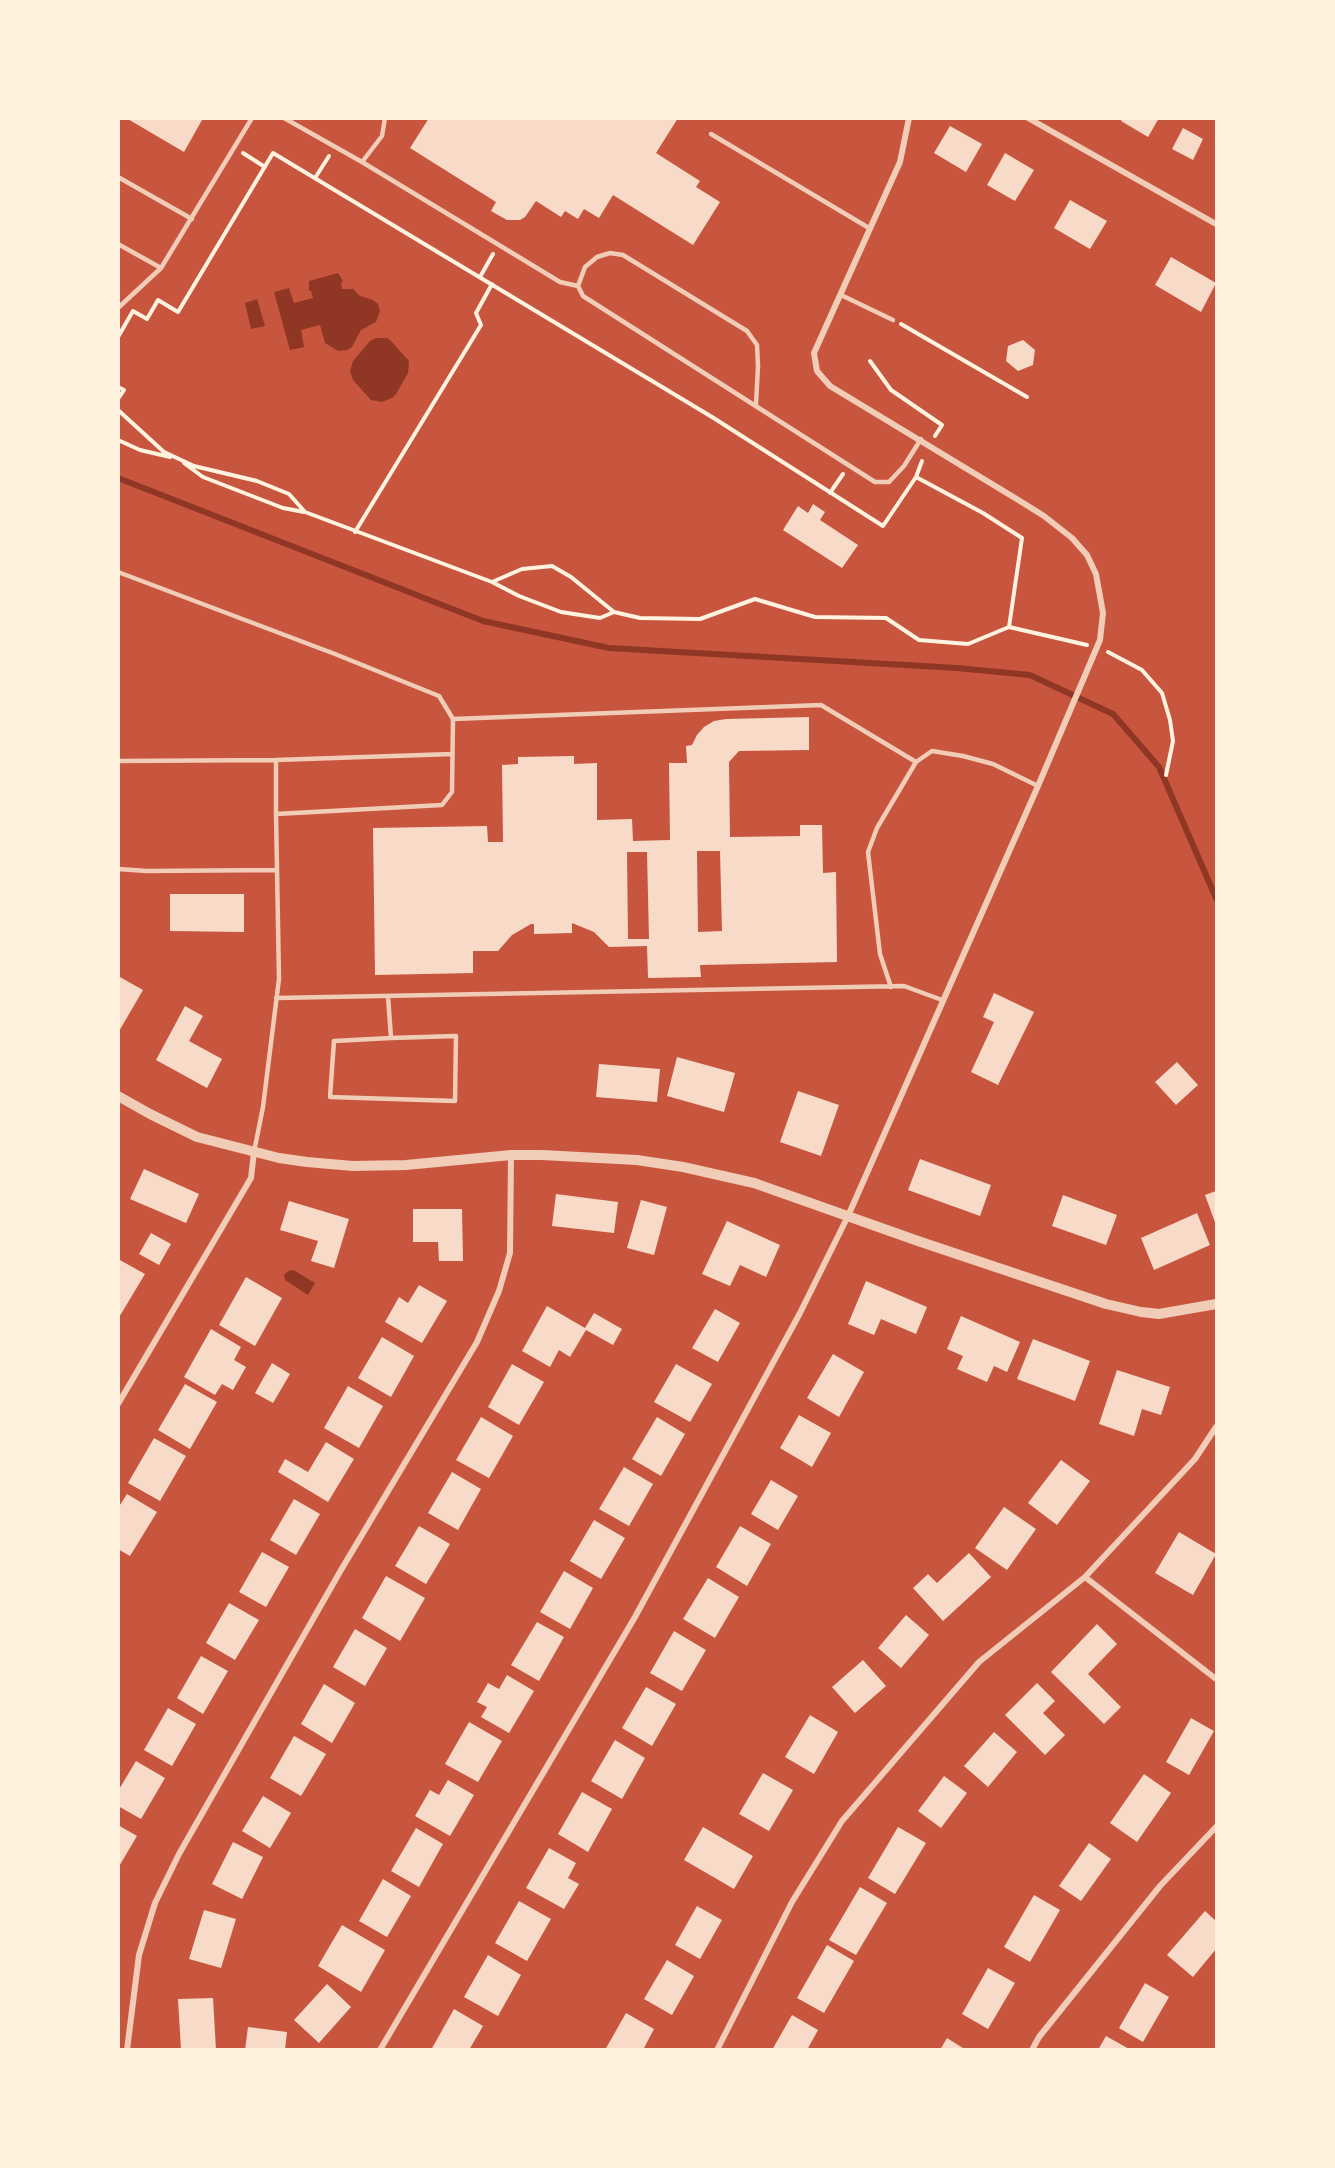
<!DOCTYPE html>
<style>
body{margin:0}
#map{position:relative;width:1335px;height:2168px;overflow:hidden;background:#c8553d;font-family:"Fira Sans",sans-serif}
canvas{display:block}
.frame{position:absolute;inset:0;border:120px solid #fff3e0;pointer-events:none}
</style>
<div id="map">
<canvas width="1335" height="2168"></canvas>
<div class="frame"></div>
</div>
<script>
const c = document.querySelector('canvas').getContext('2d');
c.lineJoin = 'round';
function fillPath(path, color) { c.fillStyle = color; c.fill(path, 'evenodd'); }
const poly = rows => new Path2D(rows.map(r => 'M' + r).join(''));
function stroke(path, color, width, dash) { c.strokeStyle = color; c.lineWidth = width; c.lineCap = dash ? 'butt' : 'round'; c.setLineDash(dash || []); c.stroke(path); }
const water = poly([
 [338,273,343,281,341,283,342,289,353,289,360,296,373,300,378,304,380,311,376,322,361,330,352,347,347,350,338,351,325,343,320,325,301,330,304,347,290,350,274,292,289,288,294,303,313,298,311,291,309,291,309,281],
 [257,299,265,326,251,329,245,303],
 [376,338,387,338,391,341,409,361,408,373,396,394,392,398,382,402,371,400,353,380,350,371,353,361,370,341],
 [293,1270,315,1283,308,1295,285,1280,284,1275,288,1271]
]);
const stream = poly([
 [118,478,483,621,609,648,957,668,1030,675,1113,714,1159,767,1216,898]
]);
const building = poly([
 [126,118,199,118,202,120,184,152],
 [429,118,678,118,656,153,700,181,696,187,720,202,693,245,613,195,599,218,584,209,578,219,565,211,561,217,536,201,525,217,520,220,507,220,491,211,496,202,410,148],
 [1123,118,1159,118,1148,137,1121,121],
 [950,126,982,144,966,172,934,153],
 [1183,128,1203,139,1193,160,1172,149],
 [1005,153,1034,170,1015,201,987,185],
 [1070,200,1107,221,1090,249,1054,228],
 [1171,257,1216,283,1201,312,1155,285],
 [1023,340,1035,350,1033,365,1018,371,1006,361,1008,346],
 [813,504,825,512,820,520,858,545,842,568,783,530,798,506,808,513],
 [809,717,809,750,739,751,729,762,730,837,800,836,800,825,822,825,823,873,836,872,837,962,700,965,701,977,648,978,647,946,609,947,594,932,572,923,572,933,534,934,534,924,531,924,512,935,498,951,473,951,473,973,375,975,373,828,487,826,488,842,503,842,502,765,518,764,518,757,574,756,574,764,597,763,597,820,632,819,633,841,670,840,669,763,687,763,686,746,692,745,697,735,704,727,714,721,726,719],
 [697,851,720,851,722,931,698,932],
 [627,852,647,852,649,939,628,939],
 [170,894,244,894,244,932,170,931],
 [118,976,143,990,118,1033],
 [994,993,1034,1012,998,1085,971,1072,994,1022,983,1017],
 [185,1006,203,1016,189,1041,222,1059,207,1088,156,1060],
 [677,1057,735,1073,724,1112,667,1096],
 [1177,1062,1198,1085,1176,1105,1155,1082],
 [599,1064,660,1069,657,1102,596,1097],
 [798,1091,839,1105,821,1156,780,1142],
 [920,1159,991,1185,980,1216,908,1190],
 [144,1169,199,1194,186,1223,130,1199],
 [1216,1191,1216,1225,1205,1195],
 [556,1194,618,1202,614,1233,552,1226],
 [1063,1195,1117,1215,1106,1245,1052,1226],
 [641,1200,667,1207,654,1255,627,1248],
 [289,1201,349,1219,334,1268,311,1261,318,1241,280,1230],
 [413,1209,462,1209,463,1261,439,1261,438,1242,413,1242],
 [1197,1213,1210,1245,1154,1270,1141,1238],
 [727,1221,780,1245,766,1277,740,1265,730,1286,702,1274],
 [151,1233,171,1244,159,1265,139,1254],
 [118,1259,145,1274,118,1319],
 [246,1277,282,1298,255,1346,219,1325],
 [866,1281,927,1307,916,1334,881,1319,874,1335,848,1324],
 [419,1285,447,1301,422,1343,385,1322,399,1297,408,1303],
 [547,1306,585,1328,594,1313,622,1329,613,1345,586,1330,570,1357,559,1350,550,1367,522,1351],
 [715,1309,740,1323,718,1362,692,1348],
 [961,1316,1020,1342,1007,1372,994,1366,987,1382,957,1369,963,1356,947,1349],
 [211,1329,241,1347,234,1360,246,1367,233,1390,222,1384,215,1395,184,1377],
 [382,1337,414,1356,391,1397,358,1378],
 [1033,1339,1090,1361,1075,1401,1017,1379],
 [833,1354,864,1372,839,1417,807,1398],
 [272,1363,290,1374,273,1403,255,1393],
 [512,1364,544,1382,519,1425,488,1407],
 [676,1364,712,1384,690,1422,654,1402],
 [1117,1370,1170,1387,1161,1415,1142,1409,1134,1436,1099,1424],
 [185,1384,217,1402,190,1449,158,1430],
 [348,1386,383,1406,359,1448,324,1428],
 [799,1415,831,1433,812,1467,780,1448],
 [481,1417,513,1436,489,1478,456,1460],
 [657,1417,685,1434,661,1476,632,1459],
 [154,1438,186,1456,160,1501,128,1483],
 [326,1442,354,1459,328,1502,278,1472,285,1459,308,1472],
 [1061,1460,1090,1481,1057,1525,1028,1503],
 [624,1467,653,1484,629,1526,599,1509],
 [452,1472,481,1489,458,1530,428,1513],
 [771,1480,798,1496,778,1530,751,1514],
 [127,1494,157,1512,130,1556,118,1549,118,1508],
 [294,1499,320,1514,296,1555,270,1540],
 [1004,1507,1036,1529,1007,1570,975,1548],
 [594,1520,625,1538,601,1579,570,1561],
 [419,1526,450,1544,426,1584,395,1566],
 [740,1526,771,1544,747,1586,716,1567],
 [1179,1532,1216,1554,1193,1595,1155,1573],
 [262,1552,289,1567,266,1607,239,1592],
 [969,1553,991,1577,943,1621,913,1588,928,1574,937,1583],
 [564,1571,593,1588,570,1629,540,1612],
 [386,1576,425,1598,400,1641,362,1618],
 [708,1578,739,1597,715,1638,683,1619],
 [229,1603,259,1620,235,1660,206,1643],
 [906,1615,929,1635,901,1668,878,1648],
 [537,1622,564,1637,539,1681,511,1665],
 [1097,1624,1117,1644,1088,1674,1121,1707,1104,1724,1051,1672],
 [355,1629,387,1648,365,1686,333,1667],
 [674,1631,706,1650,682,1691,650,1673],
 [201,1656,228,1671,203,1714,177,1698],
 [863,1660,886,1686,855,1713,832,1687],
 [507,1675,534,1691,509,1733,481,1717,487,1707,477,1702,488,1683,499,1689],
 [1037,1683,1055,1701,1043,1713,1065,1735,1045,1755,1005,1715],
 [324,1684,355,1703,332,1743,301,1724],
 [646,1687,676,1704,652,1746,622,1728],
 [168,1708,196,1724,172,1766,144,1750],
 [810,1715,838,1732,814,1774,785,1757],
 [1191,1718,1214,1731,1189,1775,1166,1762],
 [469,1722,502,1741,478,1782,445,1764],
 [994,1732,1017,1752,988,1787,964,1766],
 [294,1736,326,1754,301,1796,270,1778],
 [615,1740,645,1758,622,1799,591,1781],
 [136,1761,165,1778,141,1819,118,1806,118,1791],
 [763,1773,793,1790,769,1831,739,1814],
 [1144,1774,1171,1793,1137,1842,1110,1823],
 [944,1776,967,1793,941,1828,918,1811],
 [448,1780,474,1795,450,1836,415,1816,430,1790,439,1795],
 [582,1792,612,1809,588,1852,558,1834],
 [263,1796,291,1813,270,1848,242,1831],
 [118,1825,137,1836,118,1868],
 [703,1827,753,1856,734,1889,684,1860],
 [898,1827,926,1843,895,1894,868,1878],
 [416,1828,443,1844,419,1887,391,1871],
 [233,1842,263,1857,242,1899,212,1884],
 [1089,1843,1111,1859,1081,1901,1059,1886],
 [549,1848,576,1863,568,1878,579,1884,564,1909,526,1888],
 [383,1879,411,1896,387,1937,359,1921],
 [860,1887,887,1903,856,1955,829,1940],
 [1034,1895,1060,1910,1030,1962,1004,1947],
 [519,1901,551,1919,527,1961,495,1943],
 [697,1906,722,1920,700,1959,675,1945],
 [204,1910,236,1919,221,1968,189,1959],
 [1205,1911,1216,1921,1216,1949,1193,1977,1167,1955],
 [342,1925,385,1950,361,1992,318,1966],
 [827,1945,854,1961,824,2013,797,1998],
 [488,1955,521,1975,498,2016,464,1997],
 [667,1960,694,1976,672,2015,644,1999],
 [988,1968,1015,1983,988,2029,962,2014],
 [1145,1983,1169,1997,1143,2042,1119,2028],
 [327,1984,351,2007,319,2043,294,2020],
 [213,1998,216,2050,181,2050,178,1999],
 [454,2009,483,2026,469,2050,431,2050],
 [626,2013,654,2029,643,2050,605,2050],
 [792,2015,818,2030,807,2050,772,2050],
 [248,2027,287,2032,285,2050,245,2050],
 [1106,2036,1131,2050,1098,2050],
 [947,2038,966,2050,940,2050]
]);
const path = poly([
 [243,153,265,167],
 [315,178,329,156],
 [480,277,493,254],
 [901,324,1027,397],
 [118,337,133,311,147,319,158,300,178,312,273,153,712,417,883,526,916,477,983,513,1022,538,1009,627,968,644,919,640,886,618,815,617,755,599,700,619,640,618,614,612,571,577,552,566,522,569,492,582],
 [870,361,891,390,942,425,935,436],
 [118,387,124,390,118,399],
 [118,410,164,452,194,466,257,481,289,494,305,512,492,582,519,596,561,612,600,618,614,612],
 [118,440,140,450,170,457],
 [184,463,203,477,283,508,304,512],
 [916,477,922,461],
 [830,493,843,474],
 [355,532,481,325,476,313,492,284],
 [1009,627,1087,645],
 [1108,652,1142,670,1162,693,1170,720,1173,741,1166,775]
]);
const service = poly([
 [284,118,362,162,382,136,385,118],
 [711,134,869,228],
 [362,162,560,282,578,286],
 [118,177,192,219],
 [118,244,161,268],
 [841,295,893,320],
 [118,308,161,268,252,118],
 [756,404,758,366,757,345,747,331,623,255,610,253,597,257,585,267,578,286,583,296,875,482,889,482,904,466,921,439],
 [118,572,335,654,439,696,453,719],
 [453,719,821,705,916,762,932,751,963,756,993,764,1038,786],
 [276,760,452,754],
 [118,761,276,760,276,814],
 [118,869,147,871,277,870],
 [891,987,880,954,868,852,877,828,916,762],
 [388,996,391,1038,334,1041,330,1097,455,1101,456,1036,391,1038],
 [276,998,904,986,942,1000],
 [254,1152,263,1107,279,979,276,814,442,805,452,792,453,719]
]);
const minor = poly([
 [1028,118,1216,224],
 [118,1404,251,1178,254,1152],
 [1085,1577,1216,1679],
 [127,2050,139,1955,155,1903,179,1854,341,1570,477,1342,499,1291,510,1253,511,1155],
 [380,2050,635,1617,800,1313,848,1216,1038,786,1100,640,1103,613,1096,574,1087,555,1072,538,1044,516,1020,501,830,386,817,371,814,353,900,162,909,118],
 [717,2050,792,1902,842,1821,979,1662,1085,1577,1195,1459,1216,1427],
 [1032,2050,1039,2037,1160,1886,1216,1827]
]);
const tertiary = poly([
 [118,1096,150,1114,197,1137,279,1158,307,1162,353,1166,406,1165,511,1155,542,1155,637,1160,683,1167,754,1183,918,1241,1106,1304,1141,1312,1159,1314,1216,1304]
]);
fillPath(water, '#8f3625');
stroke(stream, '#8f3625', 6);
fillPath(building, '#f7dbc8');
stroke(path, '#fff3e0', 4);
stroke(service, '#f1ccb7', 4.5);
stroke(minor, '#f1ccb7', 6);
stroke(tertiary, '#f1ccb7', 10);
</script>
